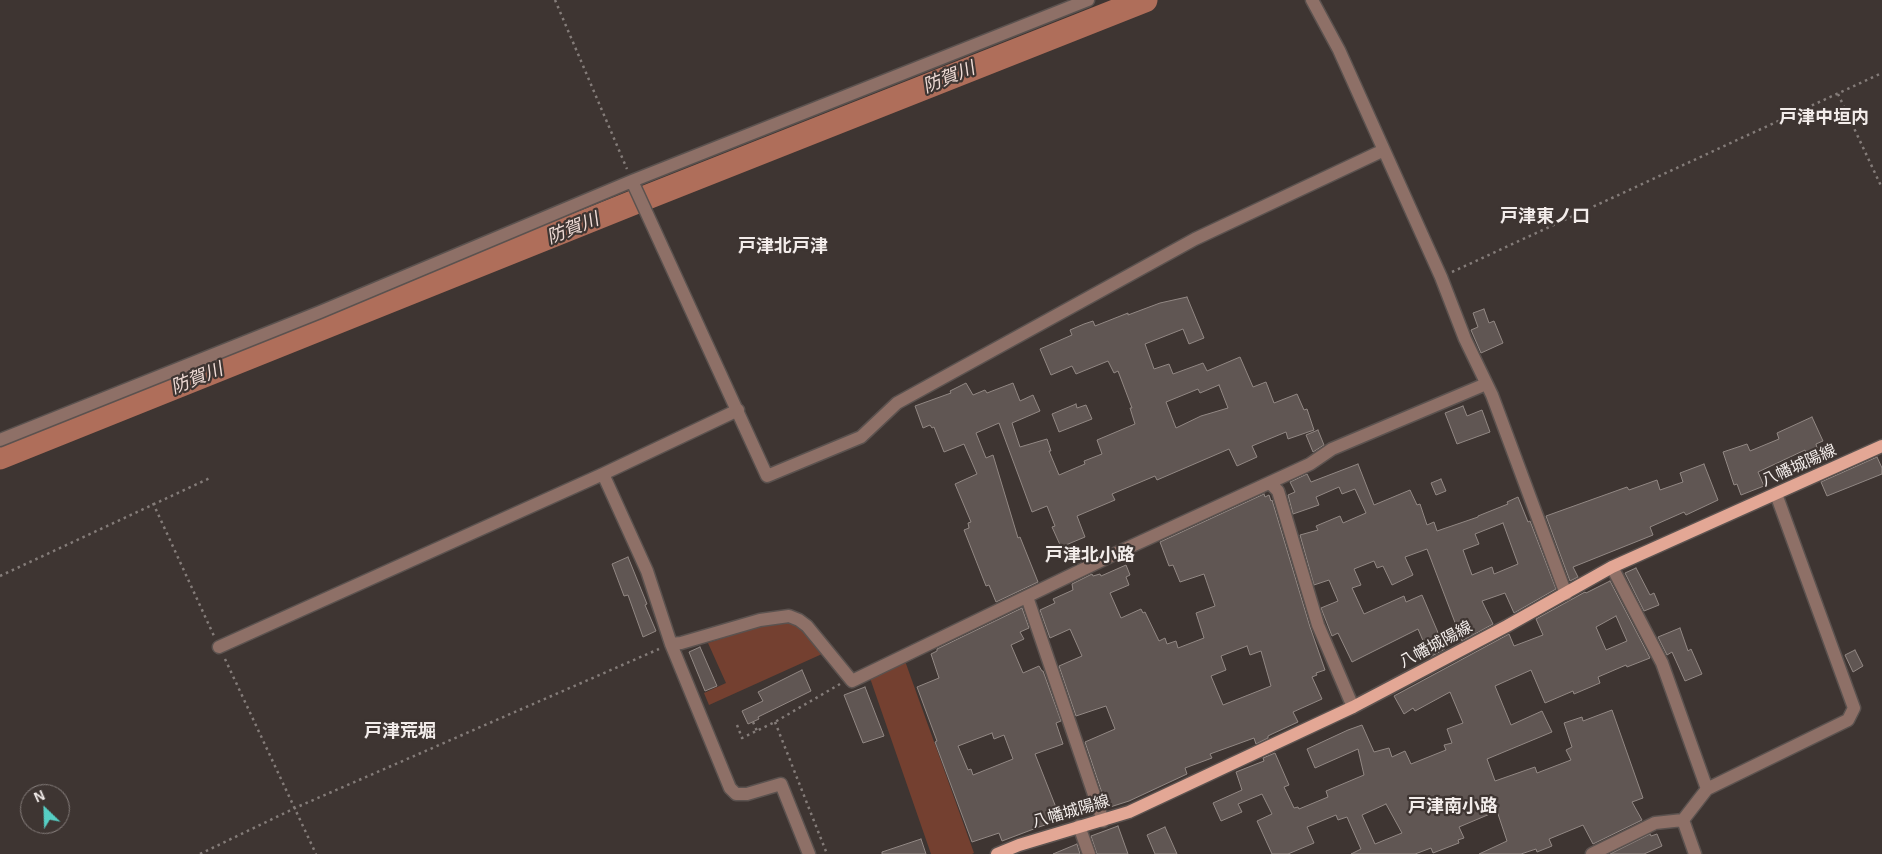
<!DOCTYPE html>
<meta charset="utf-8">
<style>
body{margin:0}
#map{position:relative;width:1882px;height:854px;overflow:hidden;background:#3e3532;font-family:Helvetica,sans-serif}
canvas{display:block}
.north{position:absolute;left:20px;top:784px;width:50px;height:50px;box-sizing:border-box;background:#3e3532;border:1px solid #867e7c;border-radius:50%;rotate:336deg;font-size:14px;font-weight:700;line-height:20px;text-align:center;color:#f2ecea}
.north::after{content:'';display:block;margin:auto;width:18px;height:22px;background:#56cec4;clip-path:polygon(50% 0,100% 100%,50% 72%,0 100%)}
</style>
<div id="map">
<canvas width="1882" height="854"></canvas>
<div class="north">N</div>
</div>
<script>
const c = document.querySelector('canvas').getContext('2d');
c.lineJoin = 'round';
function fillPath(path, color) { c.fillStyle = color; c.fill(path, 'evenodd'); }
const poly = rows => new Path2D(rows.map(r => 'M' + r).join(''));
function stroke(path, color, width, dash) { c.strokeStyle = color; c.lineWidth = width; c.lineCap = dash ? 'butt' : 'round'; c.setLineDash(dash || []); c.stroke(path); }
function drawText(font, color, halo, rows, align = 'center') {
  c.font = font + ' Helvetica,"Noto Sans JP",sans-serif'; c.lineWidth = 4.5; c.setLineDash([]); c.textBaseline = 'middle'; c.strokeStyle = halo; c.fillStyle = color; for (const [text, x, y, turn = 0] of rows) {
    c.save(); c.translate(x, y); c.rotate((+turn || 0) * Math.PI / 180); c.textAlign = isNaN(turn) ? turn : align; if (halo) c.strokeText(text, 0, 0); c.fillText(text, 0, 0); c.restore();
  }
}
const green = poly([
 [787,620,801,628,822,654,709,705,704,693,726,683,708,643,762,625],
 [905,661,974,853,972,854,931,854,870,678]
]);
const river = poly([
 [0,457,645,198,1145,0]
]);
const building = poly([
 [1187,297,1204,338,1189,344,1183,329,1145,344,1154,369,1169,364,1173,374,1203,363,1207,371,1240,357,1253,387,1266,382,1274,403,1297,394,1304,410,1307,409,1314,430,1288,439,1286,432,1252,446,1257,457,1237,466,1229,449,1157,480,1155,476,1112,494,1115,500,1077,516,1085,537,1061,547,1052,527,1055,526,1047,506,1032,512,999,423,976,433,986,458,993,455,1018,538,1020,537,1038,582,996,602,989,585,986,586,964,530,969,528,968,523,971,522,955,484,977,474,964,444,944,452,934,427,932,428,930,425,923,428,915,406,951,393,950,391,966,383,973,395,985,390,987,393,1013,383,1020,401,1033,395,1040,411,1012,423,1020,447,1047,439,1051,451,1049,451,1059,475,1085,464,1084,461,1102,454,1097,440,1135,424,1130,408,1132,408,1118,371,1114,373,1108,361,1076,374,1072,366,1051,375,1040,349,1072,335,1070,330,1084,324,1093,321,1095,326,1128,313,1128,315,1160,303,1187,297],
 [1219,385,1228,408,1201,416,1176,428,1166,402,1198,389,1200,393,1219,385],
 [1484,309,1489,323,1494,321,1503,343,1481,353,1471,330,1478,327,1473,313,1484,309],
 [1076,404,1077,408,1086,405,1092,419,1059,432,1052,414,1076,404],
 [1463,406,1467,416,1482,410,1490,432,1457,444,1445,413,1463,406],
 [1812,417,1823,441,1816,444,1817,448,1806,453,1805,450,1758,472,1764,486,1741,495,1737,484,1734,485,1723,452,1747,444,1750,451,1779,439,1777,433,1812,417],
 [1318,430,1324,445,1313,452,1306,435,1318,430],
 [1877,457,1882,468,1882,474,1827,496,1821,482,1877,457],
 [1358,464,1374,505,1410,490,1417,505,1420,504,1427,525,1434,522,1437,531,1478,517,1478,516,1508,504,1507,502,1518,497,1528,522,1530,521,1556,589,1514,613,1505,593,1482,601,1493,624,1462,641,1427,549,1405,557,1413,575,1392,585,1383,566,1377,568,1374,561,1354,569,1361,585,1352,588,1364,614,1404,596,1406,602,1422,595,1445,649,1430,657,1418,629,1352,662,1338,633,1332,636,1321,608,1338,601,1329,580,1314,585,1300,535,1318,530,1316,526,1340,516,1343,523,1366,513,1355,489,1342,494,1339,487,1316,497,1319,505,1293,514,1288,495,1295,492,1290,482,1307,474,1311,482,1358,464],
 [1503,523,1518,564,1494,574,1492,567,1472,575,1463,550,1479,544,1475,534,1503,523],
 [1704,464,1718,500,1686,515,1684,512,1650,527,1653,535,1573,567,1578,577,1570,581,1546,516,1627,487,1629,490,1657,480,1660,490,1683,482,1680,473,1704,464],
 [1441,479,1446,491,1436,495,1431,483,1441,479],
 [1264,494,1265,497,1269,495,1271,501,1272,500,1310,627,1325,670,1316,673,1317,675,1312,677,1322,699,1293,712,1298,722,1272,734,1268,736,1268,738,1256,744,1254,738,1210,754,1212,758,1185,768,1187,774,1129,801,1107,808,1085,742,1115,729,1106,706,1076,716,1059,666,1082,656,1070,629,1050,638,1040,610,1055,603,1053,599,1073,590,1072,584,1092,574,1093,576,1100,574,1101,576,1126,565,1130,575,1126,577,1129,585,1110,593,1121,618,1141,609,1143,613,1145,612,1159,641,1165,638,1167,644,1176,641,1178,648,1204,638,1196,613,1215,606,1204,574,1180,582,1173,565,1169,566,1160,542,1264,494],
 [1247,646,1250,655,1261,651,1271,686,1223,705,1211,676,1226,670,1221,656,1247,646],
 [628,557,647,604,645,605,656,631,643,637,628,595,624,596,612,564,628,557],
 [1636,568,1650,595,1654,593,1659,605,1644,611,1625,573,1636,568],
 [1610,581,1650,658,1627,667,1626,665,1598,677,1600,683,1574,694,1573,691,1545,703,1531,670,1495,686,1511,725,1542,711,1552,732,1487,759,1495,781,1535,767,1537,773,1571,760,1566,750,1572,747,1564,723,1582,717,1583,721,1612,710,1643,798,1632,802,1642,820,1593,844,1583,825,1549,839,1552,846,1537,852,1536,849,1521,854,1479,854,1507,841,1497,811,1459,827,1464,838,1458,840,1459,843,1433,853,1431,848,1415,854,1351,854,1361,849,1347,817,1338,820,1336,815,1307,827,1314,843,1288,854,1272,854,1257,821,1272,814,1262,794,1238,804,1242,812,1221,821,1213,803,1242,790,1236,772,1264,761,1263,758,1275,753,1289,785,1284,787,1294,808,1298,807,1299,809,1328,797,1326,791,1364,775,1358,749,1315,768,1307,749,1348,730,1362,725,1374,752,1389,748,1392,757,1405,751,1411,764,1446,750,1444,745,1452,743,1447,729,1463,723,1450,692,1415,711,1413,708,1404,714,1394,696,1509,634,1514,646,1543,635,1536,619,1585,592,1586,593,1610,581],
 [1616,616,1627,641,1606,650,1596,627,1616,616],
 [1386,804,1402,833,1375,844,1362,815,1386,804],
 [1022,608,1029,628,1020,632,1024,639,1011,645,1023,673,1039,666,1042,671,1043,671,1061,721,1056,723,1063,744,1035,754,1057,810,1048,813,1051,823,1039,827,1002,841,999,833,972,842,935,742,937,741,917,687,939,678,931,654,937,651,937,649,1022,608],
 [992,733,994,739,1004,735,1013,759,973,775,971,769,968,770,958,746,992,733],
 [1680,628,1688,651,1691,649,1702,674,1685,681,1672,652,1667,655,1658,637,1680,628],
 [700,647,717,686,705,691,689,652,700,647],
 [1855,650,1863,666,1853,672,1845,655,1855,650],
 [802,670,811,691,758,717,759,719,748,724,742,711,763,701,758,692,802,670],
 [865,687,884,736,863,743,844,695,865,687],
 [1118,826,1128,854,1097,854,1091,836,1118,826],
 [1165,827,1177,854,1155,854,1147,835,1165,827],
 [1650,834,1651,836,1657,834,1662,846,1644,854,1610,854,1650,834],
 [921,839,926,854,882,854,882,852,921,839],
 [1077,844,1080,854,1053,854,1077,844]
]);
const path = poly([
 [555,0,627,169],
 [1838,94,1882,188],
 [1452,272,1882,73],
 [153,503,214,636],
 [0,576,210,478],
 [225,659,316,854],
 [753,722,757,731],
 [775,722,827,854],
 [737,725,742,738,775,722,840,684],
 [200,854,295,808,659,649]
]);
const minor = poly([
 [1312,0,1339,50,1441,277,1465,339,1492,395,1566,594],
 [632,181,767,476,861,437,897,403,1195,239,1384,150],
 [0,440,320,312,632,181,1088,0],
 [603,474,647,571,671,644,730,788,736,794,747,794,781,784,809,854],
 [1270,483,1278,491,1318,625,1353,707],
 [1612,567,1662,663,1707,789],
 [1027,597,1103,821],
 [671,644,681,643,760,620,789,616,799,620,807,626,852,681,1123,550,1310,464,1332,449,1486,384],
 [219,647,603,474,738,410],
 [1683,820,1695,854],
 [1079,826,1089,854],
 [1592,854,1655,823,1683,820,1707,789,1848,720,1854,708,1776,494]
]);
const major = poly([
 [997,854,1019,845,1129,812,1353,707,1507,626,1612,567,1882,446]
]);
const streetNames = [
 ["八幡城陽線",1799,466,-24],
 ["八幡城陽線",1436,645,-28],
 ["八幡城陽線",1071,812,-16]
];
const waterNames = [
 ["防賀川",949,78,-22],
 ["防賀川",573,229,-22],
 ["防賀川",197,379,-22]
];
const neighbourhoodNames = [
 ["戸津中垣内",1824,118],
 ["戸津東ノ口",1545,217],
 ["戸津北戸津",783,247],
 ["戸津北小路",1090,556],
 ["戸津荒堀",400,732],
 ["戸津南小路",1453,807]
];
fillPath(green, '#744030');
stroke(river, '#af6e5a', 25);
fillPath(building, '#605653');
stroke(building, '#928884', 1);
stroke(minor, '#5b524f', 15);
stroke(major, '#5b524f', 15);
stroke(path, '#847c79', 2.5, [2.5, 4]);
stroke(minor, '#8e7067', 12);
stroke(major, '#e3a795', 12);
drawText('16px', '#f2ecea', '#3e3532', streetNames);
drawText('italic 18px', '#f1ddd7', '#3e3532', waterNames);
drawText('bold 18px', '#f2ecea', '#3e3532', neighbourhoodNames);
</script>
